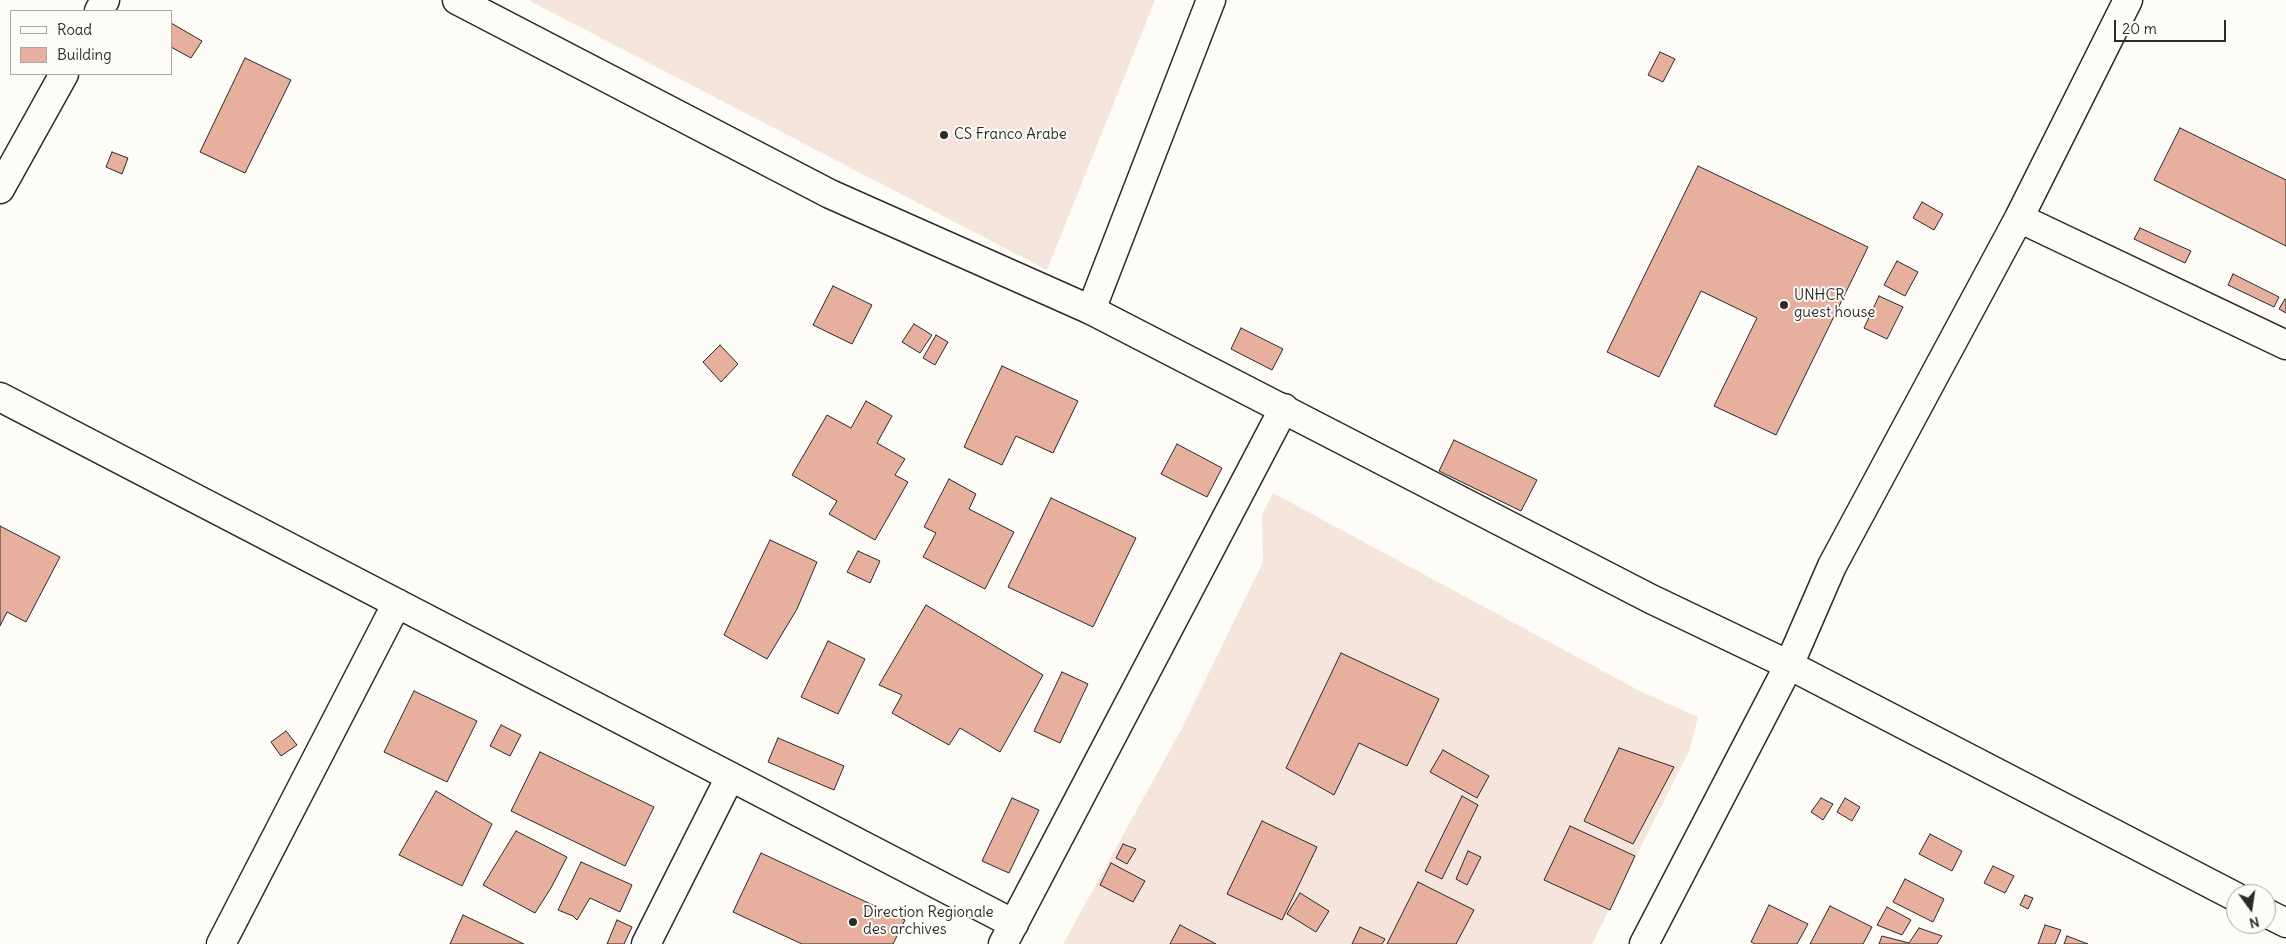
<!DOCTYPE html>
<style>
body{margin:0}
#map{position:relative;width:2286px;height:944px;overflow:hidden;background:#fdfcf7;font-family:Delius,sans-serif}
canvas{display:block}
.legend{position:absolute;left:10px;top:10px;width:162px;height:65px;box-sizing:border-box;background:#fdfcf7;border:1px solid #a9a8a5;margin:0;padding:6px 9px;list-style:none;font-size:15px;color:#2b2b2b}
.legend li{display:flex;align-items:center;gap:10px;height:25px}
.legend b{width:25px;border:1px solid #a9a8a5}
.north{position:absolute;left:2226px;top:884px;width:50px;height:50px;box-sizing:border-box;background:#fdfcf7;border:1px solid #a9a8a5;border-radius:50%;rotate:166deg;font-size:14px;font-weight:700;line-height:20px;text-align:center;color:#2b2b2b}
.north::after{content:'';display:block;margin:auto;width:18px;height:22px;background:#2b2b2b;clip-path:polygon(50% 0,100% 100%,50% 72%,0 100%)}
.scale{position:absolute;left:2114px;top:20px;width:112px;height:22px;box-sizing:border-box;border:2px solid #2b2b2b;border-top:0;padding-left:6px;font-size:15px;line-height:18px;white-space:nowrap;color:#2b2b2b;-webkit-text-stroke:4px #fdfcf7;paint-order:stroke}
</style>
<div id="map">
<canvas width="2286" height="944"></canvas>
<ul class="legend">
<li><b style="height:6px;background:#fdfcf7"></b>Road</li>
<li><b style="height:14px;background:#e7af9e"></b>Building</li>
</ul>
<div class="north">N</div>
<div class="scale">20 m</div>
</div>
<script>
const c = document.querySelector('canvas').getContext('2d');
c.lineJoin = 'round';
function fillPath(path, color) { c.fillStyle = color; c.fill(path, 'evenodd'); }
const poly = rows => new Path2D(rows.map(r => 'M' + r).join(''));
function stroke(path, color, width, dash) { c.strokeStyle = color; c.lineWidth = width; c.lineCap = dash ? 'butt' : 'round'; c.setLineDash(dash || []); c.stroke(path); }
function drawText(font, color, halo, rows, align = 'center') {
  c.font = font + ' Delius,sans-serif'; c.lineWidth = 4; c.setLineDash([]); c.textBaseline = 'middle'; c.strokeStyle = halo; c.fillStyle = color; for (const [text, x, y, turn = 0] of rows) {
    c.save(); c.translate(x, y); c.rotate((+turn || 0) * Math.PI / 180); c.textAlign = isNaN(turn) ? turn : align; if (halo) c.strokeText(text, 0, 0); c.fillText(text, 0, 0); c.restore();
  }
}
const built = poly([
 [528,0,1155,0,1047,270],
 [1273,493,1640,691,1698,717,1689,751,1592,944,1063,944,1181,730,1263,562,1262,515]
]);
const building = poly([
 [171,23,202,41,191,58,171,47,171,23],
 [1660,52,1675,59,1663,82,1648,75,1660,52],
 [245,58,291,80,245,173,200,152,245,58],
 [2180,128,2286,180,2286,246,2154,180,2180,128],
 [112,152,128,158,122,174,106,167,112,152],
 [1698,166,1868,247,1776,435,1714,406,1757,318,1701,291,1659,377,1607,352,1698,166],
 [1922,202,1943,214,1934,230,1913,218,1922,202],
 [2140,228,2191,251,2185,263,2134,239,2140,228],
 [1897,261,1918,272,1905,296,1884,285,1897,261],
 [2233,274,2279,297,2274,307,2228,285,2233,274],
 [833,286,872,305,852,344,813,325,833,286],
 [1879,296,1903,307,1887,339,1864,328,1879,296],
 [2285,299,2286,300,2286,313,2279,309,2285,299],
 [914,324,932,335,920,353,902,342,914,324],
 [1241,328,1283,349,1272,370,1231,349,1241,328],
 [936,335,948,342,935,365,923,358,936,335],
 [720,345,738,364,721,382,703,362,720,345],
 [1002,366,1078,401,1053,453,1016,436,1002,465,964,447,1002,366],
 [866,401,892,416,877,443,905,459,895,475,908,482,875,540,829,514,837,501,792,475,827,415,851,428,866,401],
 [1454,440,1537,480,1521,511,1439,471,1454,440],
 [1177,444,1222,468,1207,497,1161,474,1177,444],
 [949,479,976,494,969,509,1014,532,985,589,923,557,936,533,924,527,949,479],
 [1051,498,1136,538,1093,627,1008,587,1051,498],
 [0,526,60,557,26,622,7,612,0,626,0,526],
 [770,540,817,562,797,609,767,659,724,635,770,540],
 [858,551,880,561,870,583,847,572,858,551],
 [926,605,1043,675,1000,752,960,728,949,745,892,713,902,695,879,685,926,605],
 [828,641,865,659,838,714,801,697,828,641],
 [1341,653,1439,699,1407,766,1359,743,1334,795,1286,768,1341,653],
 [1062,672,1088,684,1060,743,1034,731,1062,672],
 [414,691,477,721,447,782,384,752,414,691],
 [501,725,521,735,510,756,490,746,501,725],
 [286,731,297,745,281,756,271,742,286,731],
 [778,738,844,766,834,790,768,762,778,738],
 [1619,748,1674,767,1633,844,1584,821,1619,748],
 [1443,750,1489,776,1477,798,1430,772,1443,750],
 [540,752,654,807,625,866,511,811,540,752],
 [436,791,492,824,462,886,399,855,436,791],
 [1462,796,1478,805,1442,879,1425,871,1462,796],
 [1012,798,1039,810,1009,873,982,861,1012,798],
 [1821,798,1833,804,1823,820,1811,812,1821,798],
 [1845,798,1860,807,1852,821,1837,812,1845,798],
 [1262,821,1317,847,1282,920,1227,894,1262,821],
 [1570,826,1635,856,1610,910,1544,880,1570,826],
 [516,831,567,857,551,888,535,913,483,885,516,831],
 [1930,834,1962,851,1952,871,1919,854,1930,834],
 [1123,844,1136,849,1127,864,1116,858,1123,844],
 [1468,851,1481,857,1467,885,1456,879,1468,851],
 [761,853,905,920,893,944,802,944,733,912,761,853],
 [581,862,632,885,620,912,590,898,577,920,573,916,558,910,581,862],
 [1111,863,1145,881,1133,902,1100,885,1111,863],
 [1993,866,2014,876,2005,893,1984,883,1993,866],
 [1905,879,1944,899,1933,922,1893,902,1905,879],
 [1418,882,1474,910,1456,944,1387,944,1418,882],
 [1300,893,1329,911,1316,932,1287,914,1300,893],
 [2025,895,2033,898,2028,909,2020,905,2025,895],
 [1769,905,1808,924,1797,944,1755,944,1751,942,1769,905],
 [1830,906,1872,927,1863,944,1810,944,1830,906],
 [1887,907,1911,920,1902,935,1877,925,1887,907],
 [463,915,524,944,450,944,463,915],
 [617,920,632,927,624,944,607,944,617,920],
 [1180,925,1216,944,1170,944,1180,925],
 [2045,925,2061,930,2055,944,2038,944,2045,925],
 [1360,927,1385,939,1382,944,1352,944,1360,927],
 [1919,928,1942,936,1937,944,1879,944,1882,936,1909,943,1919,928],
 [2067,936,2088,944,2064,944,2067,936]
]);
const street = poly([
 [2128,0,2019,218,1832,566,1789,665,2236,897],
 [99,11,105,0],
 [0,189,64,74],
 [2019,218,2286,345],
 [1091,310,1211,0],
 [0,397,1014,924],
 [2266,913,2286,923],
 [221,944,397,603],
 [646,944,730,777],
 [1003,944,1284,408]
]);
const secondary = poly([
 [457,0,830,194,1091,310,1651,599,1789,665,1644,944]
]);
const markers = [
 [944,135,5,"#2b2b2b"],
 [1784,305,5,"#2b2b2b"],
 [853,922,5,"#2b2b2b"]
];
const poiNames = [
 ["CS Franco Arabe",954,135],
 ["UNHCR",1794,296],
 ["guest house",1794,313],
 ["Direction Regionale",863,913],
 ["des archives",863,930]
];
fillPath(built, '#f6e5dc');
fillPath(building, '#e7af9e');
stroke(building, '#2b2b2b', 1);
stroke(street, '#2b2b2b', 31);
stroke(secondary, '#2b2b2b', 31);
stroke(street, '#fdfcf7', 28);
stroke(secondary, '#fdfcf7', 28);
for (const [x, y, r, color] of markers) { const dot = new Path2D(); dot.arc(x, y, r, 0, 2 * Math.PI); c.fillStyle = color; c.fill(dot); stroke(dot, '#fdfcf7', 2); }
drawText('15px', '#2b2b2b', '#fdfcf7', poiNames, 'left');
</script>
